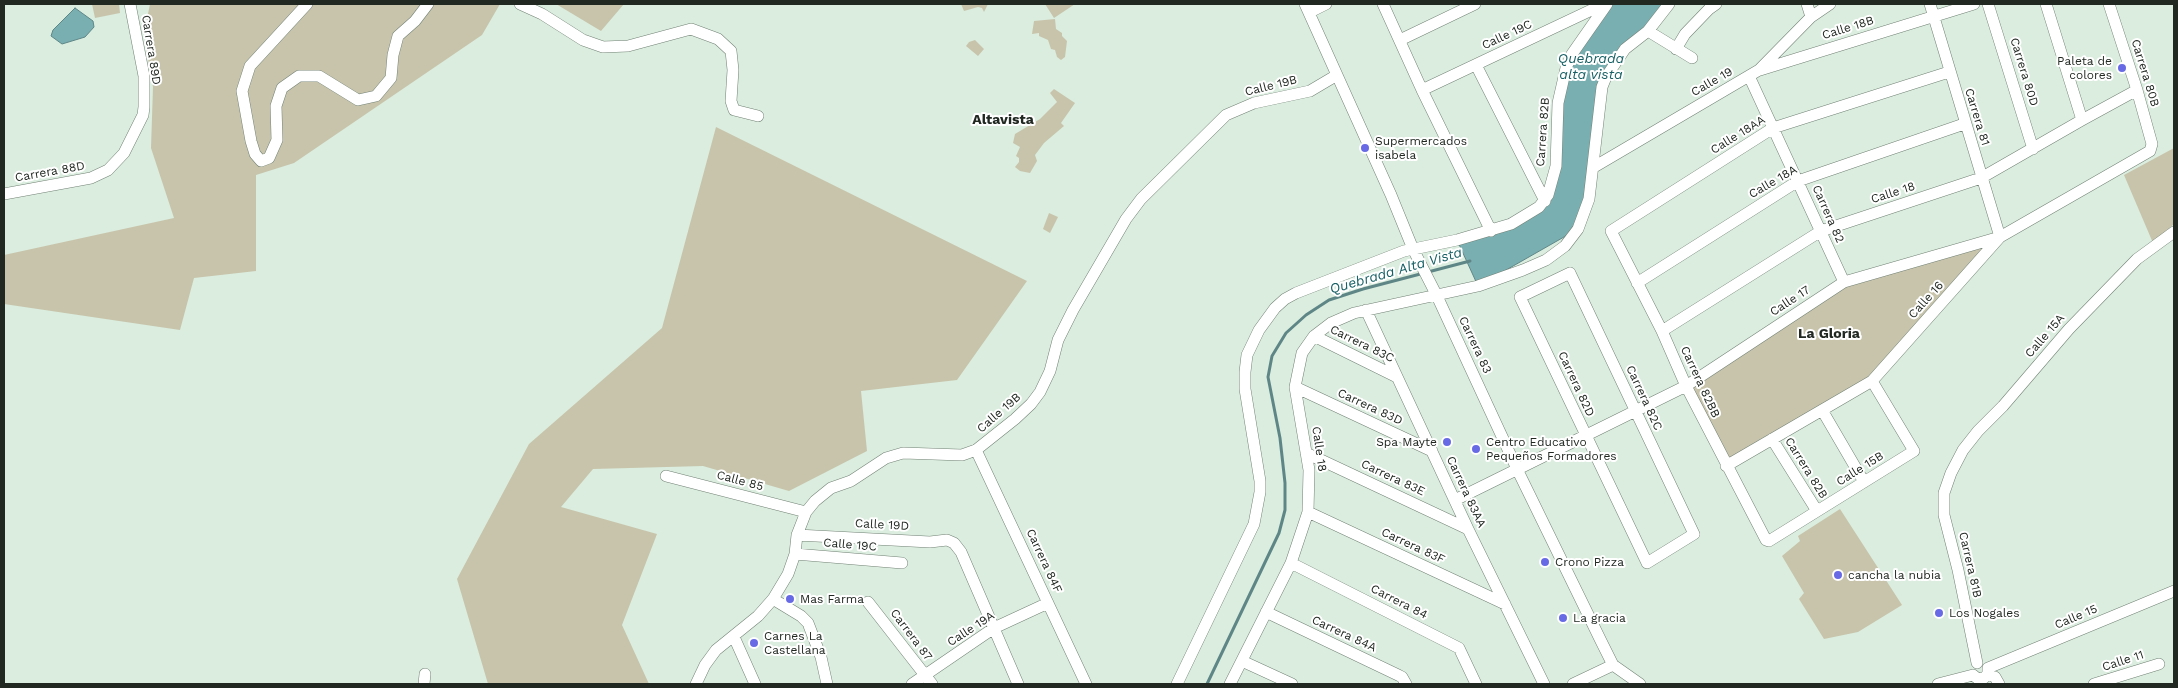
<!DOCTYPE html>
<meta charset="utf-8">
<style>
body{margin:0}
#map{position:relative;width:2178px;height:688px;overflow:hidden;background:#daedde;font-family:"Work Sans",sans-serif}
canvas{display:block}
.frame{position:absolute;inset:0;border:5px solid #212822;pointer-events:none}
</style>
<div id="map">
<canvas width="2178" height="688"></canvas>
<div class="frame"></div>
</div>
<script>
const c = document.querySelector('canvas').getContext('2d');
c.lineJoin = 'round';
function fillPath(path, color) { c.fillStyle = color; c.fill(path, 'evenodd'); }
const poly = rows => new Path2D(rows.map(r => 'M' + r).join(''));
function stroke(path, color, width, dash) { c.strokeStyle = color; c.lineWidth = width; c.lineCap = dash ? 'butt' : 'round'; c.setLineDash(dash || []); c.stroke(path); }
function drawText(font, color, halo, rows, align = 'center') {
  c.font = font + ' "Work Sans",sans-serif'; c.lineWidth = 4; c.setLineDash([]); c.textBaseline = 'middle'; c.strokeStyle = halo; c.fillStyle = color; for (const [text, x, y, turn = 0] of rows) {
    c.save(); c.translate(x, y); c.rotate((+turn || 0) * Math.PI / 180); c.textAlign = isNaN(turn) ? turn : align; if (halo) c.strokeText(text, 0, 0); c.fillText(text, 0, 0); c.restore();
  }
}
const green = poly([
 [92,4,119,4,120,13,95,18],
 [150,4,500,4,482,35,294,163,256,175,256,271,194,278,180,330,4,304,4,255,174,218,151,148,153,87,146,47,147,19],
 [556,4,624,4,601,31],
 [961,4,988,4,984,12,982,8,978,7,964,11],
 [1045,4,1075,4,1054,18],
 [1055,19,1056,29,1062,33,1062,36,1067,41,1065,57,1061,60,1057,57,1055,50,1051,49,1048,40,1039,36,1039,33,1032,34,1034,21],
 [975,40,984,49,978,56,966,46,969,42],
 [1054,89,1075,103,1061,123,1064,126,1044,143,1035,155,1037,161,1030,173,1020,171,1015,167,1019,162,1019,158,1016,156,1020,147,1013,143,1015,134,1040,119,1057,102,1050,93],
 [716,127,1027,281,957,380,861,391,867,451,789,491,703,466,593,469,561,507,657,534,622,625,649,684,488,684,457,579,529,444,662,328],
 [2174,148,2174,224,2153,243,2124,175],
 [1049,213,1058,217,1050,233,1043,229],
 [2000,237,1872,381,1726,466,1686,386,1844,282],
 [1840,509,1902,605,1858,632,1824,639,1799,599,1804,593,1782,556,1800,541,1798,536]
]);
const water = poly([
 [1607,4,1669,4,1625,49,1601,98,1594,167,1578,229,1478,286,1457,240,1539,207,1556,166,1562,82,1607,4],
 [75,8,93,21,94,27,85,37,62,44,51,36,53,30,75,8]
]);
const stream = poly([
 [1207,684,1279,533,1285,510,1285,483,1280,438,1268,377,1272,356,1286,333,1306,315,1329,300,1363,289,1470,261]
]);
const minor = poly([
 [307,4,250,66,242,91,251,141,255,154,261,161,269,158,277,140,276,106,282,88,299,76,319,76,358,100,376,96,391,78,393,55,398,36,415,21,428,4],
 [520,4,542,14,583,40,603,47,628,46,691,29,718,39,731,51,733,70,731,101,734,110,758,116],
 [1305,4,1391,195,1413,249,1437,296,1517,469,1601,641,1613,665,1640,684],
 [1383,4,1422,90,1491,231],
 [1807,4,1811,17],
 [1988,4,2033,149],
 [2046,4,2082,120],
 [1310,12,1326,4],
 [1648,31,1692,58],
 [1400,40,1475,4],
 [1676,49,1685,34,1709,9,1716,4],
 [1476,65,1545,201],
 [1760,70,1974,4],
 [1749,76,1844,282],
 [1422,90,1604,4],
 [1594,167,1759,70,1811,17,1830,4],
 [4,194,91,178,108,170,124,153,143,115,144,107,144,76,130,4],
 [1570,273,1694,534,1647,563,1520,297,1570,273],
 [1637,283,1798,181,1964,124],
 [1366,310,1468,529,1544,684],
 [1662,331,1821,231,1981,178,2082,120,2137,90],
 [1314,336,1397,377],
 [1872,381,1914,451,1769,541,1766,540,1686,386,1662,331,1611,231,1773,128,1949,72],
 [1295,387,1432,451],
 [1822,410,1864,482],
 [1772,439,1817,511],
 [976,450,1086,684],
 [1306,453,1468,529],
 [1726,466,1872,381,2000,237,1930,4],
 [666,476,806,512],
 [1455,500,1686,386,1844,282,2000,237,2150,151,2152,144,2137,90,2109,4],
 [1308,512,1505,604],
 [797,535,930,542,947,540,954,543,961,552,1018,684],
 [795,554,902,563],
 [1291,563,1459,648,1476,684],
 [773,599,801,616,808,623,821,657,827,684],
 [868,602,932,684],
 [1266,612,1398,675,1402,677,1406,684],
 [734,637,755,684],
 [1242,661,1292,684],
 [1977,663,1958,570,1944,515,1944,493,1951,473,1963,450,1978,431,2003,406,2069,329,2137,259,2174,232],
 [1988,668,2174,591],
 [1988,674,1995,677,1999,684],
 [1973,675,1978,679,1984,678,1988,674,1988,668],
 [424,684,425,674],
 [696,684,705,665,716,650,758,616,773,599,788,574,795,554,797,535,806,512,815,501,831,488,851,481,886,458,903,453,962,455,976,450,1015,419,1031,404,1040,392,1050,371,1058,340,1073,310,1126,219,1141,199,1226,115,1254,103,1310,91,1337,75],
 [912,684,994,628,1048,603],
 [1177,684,1254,524,1260,492,1260,481,1245,389,1245,372,1247,355,1259,330,1275,308,1285,299,1296,293,1404,251,1457,240,1511,224,1539,207,1548,195,1556,166,1558,103,1566,68,1572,54,1607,4],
 [1230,684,1291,563,1308,512,1309,470,1295,387,1302,353,1314,336,1331,323,1354,313,1478,286,1523,270,1546,260,1565,246,1578,229,1589,199,1602,87,1606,77,1625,49,1648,31,1669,4],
 [1573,684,1613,665],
 [1938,684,1973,675],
 [2094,684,2159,664]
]);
const markers = [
 [2122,68,5,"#676ae4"],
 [1365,148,5,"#676ae4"],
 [1447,442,5,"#676ae4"],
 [1476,449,5,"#676ae4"],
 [1545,562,5,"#676ae4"],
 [1838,575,5,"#676ae4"],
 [790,599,5,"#676ae4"],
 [1939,613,5,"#676ae4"],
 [1563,618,5,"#676ae4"],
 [754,643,5,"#676ae4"]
];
const streetNames = [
 ["Calle 18B",1848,28,-17],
 ["Calle 19C",1507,35,-25],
 ["Carrera 89D",151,50,81],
 ["Carrera 80D",2024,72,73],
 ["Carrera 80B",2145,73,73],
 ["Calle 19",1712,82,-30],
 ["Calle 19B",1271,86,-14],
 ["Carrera 81",1977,117,73],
 ["Carrera 82B",1543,132,-86],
 ["Calle 18AA",1738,135,-32],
 ["Carrera 88D",50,172,-10],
 ["Calle 18A",1773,182,-30],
 ["Calle 18",1893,193,-18],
 ["Carrera 82",1828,214,66],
 ["Calle 16",1926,300,-48],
 ["Calle 17",1790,301,-33],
 ["Calle 15A",2045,336,-49],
 ["Carrera 83C",1362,344,26],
 ["Carrera 83",1475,345,65],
 ["Carrera 82BB",1700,382,65],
 ["Carrera 82D",1576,384,65],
 ["Carrera 82C",1644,398,65],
 ["Carrera 83D",1370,407,25],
 ["Calle 19B",999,413,-41],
 ["Calle 18",1319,449,82],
 ["Carrera 82B",1806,468,58],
 ["Calle 15B",1860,469,-32],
 ["Carrera 83E",1393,478,25],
 ["Calle 85",740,481,15],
 ["Carrera 83AA",1466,492,65],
 ["Calle 19D",882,525,3],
 ["Calle 19C",850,545,5],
 ["Carrera 83F",1413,546,25],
 ["Carrera 84F",1044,561,65],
 ["Carrera 81B",1970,565,77],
 ["Carrera 84",1399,602,27],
 ["Calle 15",2076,617,-23],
 ["Calle 19A",971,629,-33],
 ["Carrera 84A",1344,634,25],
 ["Carrera 87",911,635,53],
 ["Calle 11",2123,661,-18]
];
const poiNames = [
 ["Paleta de",2112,61,"right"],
 ["colores",2112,75,"right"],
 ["Supermercados",1375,141],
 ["isabela",1375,155],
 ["Spa Mayte",1437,442,"right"],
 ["Centro Educativo",1486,442],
 ["Pequeños Formadores",1486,456],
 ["Crono Pizza",1555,562],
 ["cancha la nubia",1848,575],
 ["Mas Farma",800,599],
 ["Los Nogales",1949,613],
 ["La gracia",1573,618],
 ["Carnes La",764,636],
 ["Castellana",764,650]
];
const waterNames = [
 ["Quebrada",1591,59],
 ["alta vista",1591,75],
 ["Quebrada Alta Vista",1396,271,-16]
];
const neighbourhoodNames = [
 ["Altavista",1003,120],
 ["La Gloria",1829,334]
];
fillPath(green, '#c8c4ab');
fillPath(water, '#7aafb2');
stroke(water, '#5f8687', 1);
stroke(stream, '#5f8687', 3);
stroke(minor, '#728275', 12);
stroke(minor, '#fff', 11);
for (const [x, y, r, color] of markers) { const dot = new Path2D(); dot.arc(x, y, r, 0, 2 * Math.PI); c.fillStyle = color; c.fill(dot); stroke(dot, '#fff', 2); }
drawText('12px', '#212822', '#fff', streetNames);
drawText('12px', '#212822', '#fff', poiNames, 'left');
drawText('italic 14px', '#176065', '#fff', waterNames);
drawText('bold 14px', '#212822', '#fff', neighbourhoodNames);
</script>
